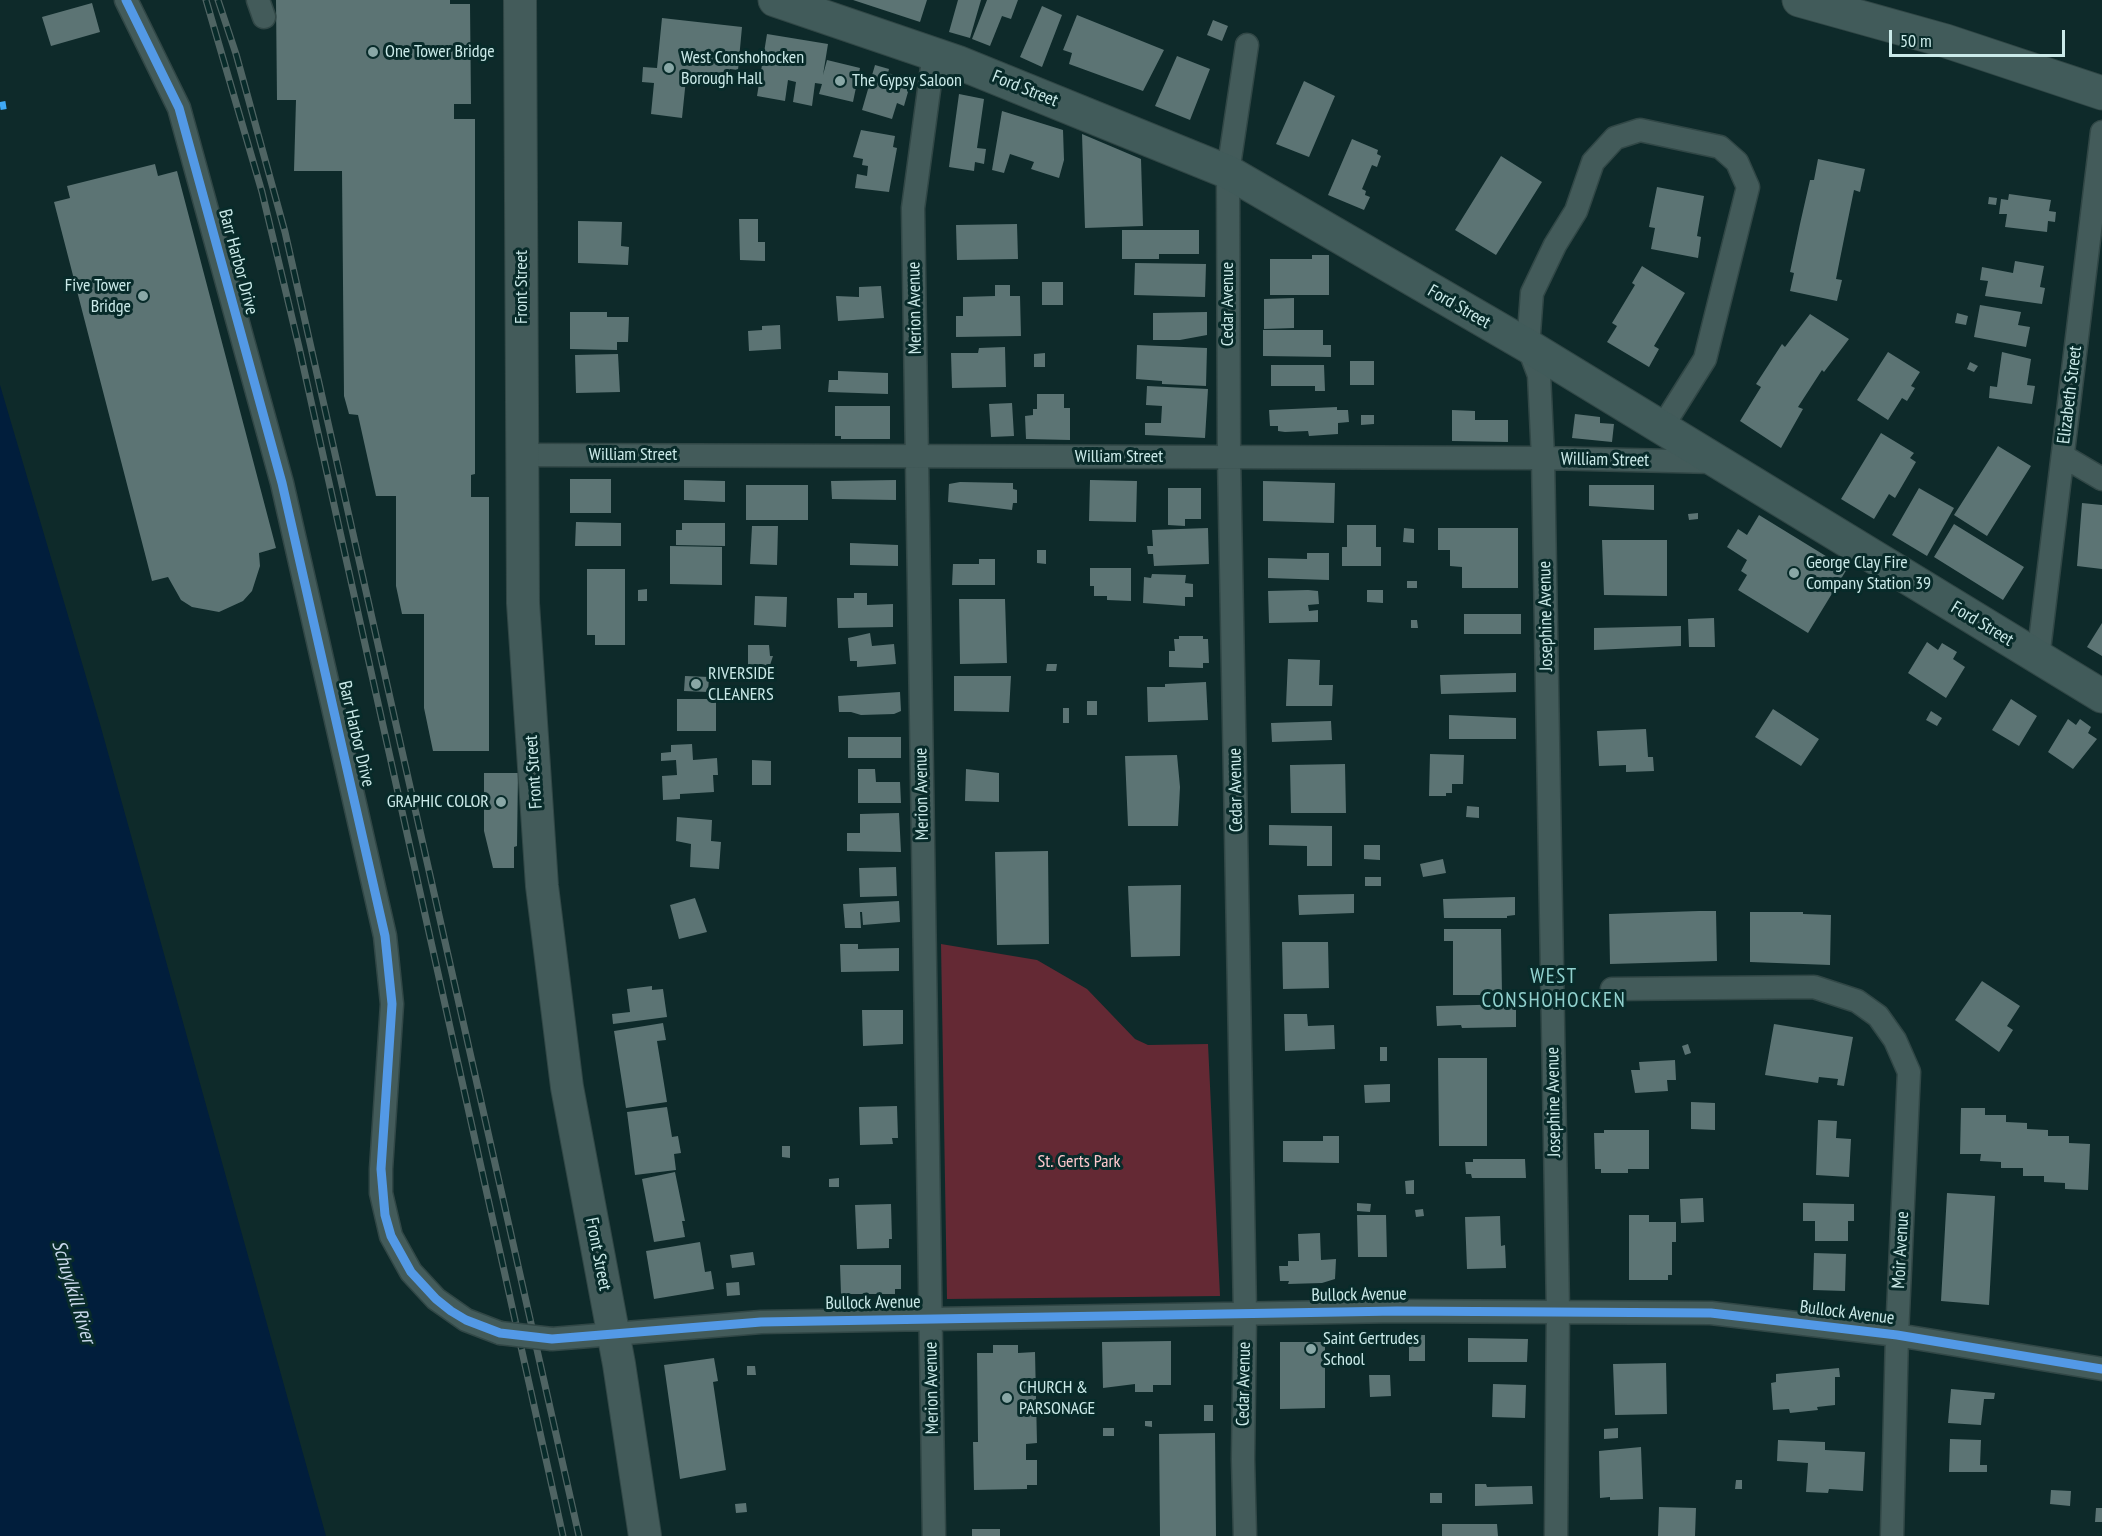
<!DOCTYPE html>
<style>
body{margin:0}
#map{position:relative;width:2102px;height:1536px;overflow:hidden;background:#0e2a2a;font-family:"PT Sans Narrow",sans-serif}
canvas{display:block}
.scale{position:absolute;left:1889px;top:30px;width:176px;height:27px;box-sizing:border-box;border:3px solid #cbeae9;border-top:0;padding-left:8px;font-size:18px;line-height:21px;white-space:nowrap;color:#cbeae9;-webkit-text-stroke:4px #082b2a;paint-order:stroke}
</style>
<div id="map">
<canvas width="2102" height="1536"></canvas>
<div class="scale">50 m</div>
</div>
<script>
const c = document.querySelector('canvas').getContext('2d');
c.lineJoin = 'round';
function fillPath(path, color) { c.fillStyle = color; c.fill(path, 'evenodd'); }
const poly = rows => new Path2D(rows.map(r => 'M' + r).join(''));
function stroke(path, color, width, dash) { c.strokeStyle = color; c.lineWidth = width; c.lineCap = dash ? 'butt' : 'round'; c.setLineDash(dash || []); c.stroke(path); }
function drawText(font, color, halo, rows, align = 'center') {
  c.font = font + ' "PT Sans Narrow",sans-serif'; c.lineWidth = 6; c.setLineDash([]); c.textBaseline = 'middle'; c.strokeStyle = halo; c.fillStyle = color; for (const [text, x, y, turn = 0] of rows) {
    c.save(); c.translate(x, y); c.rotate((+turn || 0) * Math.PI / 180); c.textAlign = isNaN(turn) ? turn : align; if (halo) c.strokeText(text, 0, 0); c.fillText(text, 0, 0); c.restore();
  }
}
const green = poly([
 [941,944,1037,960,1087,989,1135,1039,1148,1045,1208,1044,1220,1296,947,1299]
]);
const water = poly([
 [0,385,100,724,326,1536,0,1536]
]);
const building = poly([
 [276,0,450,0,450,4,470,4,471,104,454,104,454,119,475,119,475,474,471,475,471,497,489,497,489,751,433,751,424,708,424,614,402,614,396,586,396,496,376,496,358,415,349,414,344,396,342,171,294,171,296,100,277,100],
 [853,0,927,0,920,22],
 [958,0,981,0,970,38,949,32],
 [987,0,1018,0,1011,19,1002,16,990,46,972,39],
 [92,3,100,32,51,46,42,17],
 [1042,6,1062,15,1042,67,1020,57],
 [1077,15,1164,50,1143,91,1069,64,1072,53,1063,50],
 [662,18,742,27,738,70,730,69,728,83,686,79,682,118,651,114,654,83,642,82,643,67,657,68],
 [1213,20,1228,26,1222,41,1207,35],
 [767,34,828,44,823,75,827,60,860,68,853,102,819,94,822,84,815,83,812,106,793,102,796,82,788,80,785,101,757,96],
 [1177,56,1210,69,1190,120,1155,106],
 [875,65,889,69,888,73,897,76,896,81,910,85,904,106,897,103,892,119,862,110],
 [1304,81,1335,96,1309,157,1276,144],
 [959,94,984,99,977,148,986,149,984,164,975,162,974,171,949,167],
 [1002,111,1063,130,1064,160,1059,178,1031,169,1034,162,1010,154,1004,173,992,170],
 [861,130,895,136,893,147,897,148,889,192,855,188,857,174,867,176,868,166,862,165,863,159,853,157],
 [1082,134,1141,159,1143,226,1085,228],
 [1352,139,1378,150,1377,154,1381,156,1377,167,1372,165,1362,189,1366,191,1365,195,1370,197,1364,210,1328,195],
 [1501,156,1542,182,1496,255,1455,230],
 [1818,159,1865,169,1860,192,1854,190,1845,234,1836,279,1842,280,1837,301,1790,291,1794,273,1790,272,1800,224,1810,180,1814,180],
 [155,164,158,176,177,171,276,548,259,553,260,566,252,591,243,601,219,612,192,607,181,600,168,577,152,581,54,202,70,198,67,186],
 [1657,187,1704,196,1697,236,1701,237,1698,258,1651,249,1655,228,1649,227],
 [2009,194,2051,200,2049,211,2056,212,2055,222,2048,221,2047,232,2005,227,2007,214,1999,214,2001,199,2008,200],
 [1989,197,1997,198,1996,205,1988,204],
 [739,219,758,219,758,242,765,242,765,261,740,260],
 [578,221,622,222,621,246,629,247,628,265,578,263],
 [1017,224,1018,259,957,260,956,225],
 [1122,230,1199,230,1199,254,1159,254,1159,259,1122,259],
 [1312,255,1329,255,1329,295,1270,295,1270,259,1312,259],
 [2015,261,2044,266,2040,287,2045,288,2042,304,1985,296,1988,281,1980,280,1982,267,2013,273],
 [1135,263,1206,264,1205,297,1134,295],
 [1642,266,1685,293,1654,346,1659,349,1649,367,1607,342,1617,326,1612,323,1635,285,1632,283],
 [1042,282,1063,282,1063,305,1042,305],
 [995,285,1010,285,1010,296,1020,296,1021,336,956,337,956,316,963,316,963,297,995,296],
 [881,286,884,318,838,321,836,296,859,297,859,287],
 [1294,298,1294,328,1264,329,1264,299],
 [1980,305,2021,312,2018,325,2030,327,2026,347,1974,337],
 [570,312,607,312,607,317,629,317,628,342,617,342,617,350,570,349],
 [1207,312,1207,335,1180,340,1153,340,1153,313],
 [1957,313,1968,316,1966,325,1955,323],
 [1810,314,1849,339,1824,372,1822,370,1798,407,1803,409,1781,448,1740,421,1761,387,1756,384,1782,344,1785,347],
 [780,325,781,349,749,351,748,331,762,330,762,326],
 [1263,330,1323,330,1323,345,1331,345,1331,357,1263,356],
 [1137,345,1207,348,1206,386,1162,384,1162,381,1136,379],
 [1005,347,1006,387,952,388,951,353,978,353,979,348],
 [1888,352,1920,372,1911,386,1915,388,1907,401,1902,398,1888,420,1857,400],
 [2002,352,2031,359,2027,385,2035,386,2032,404,1989,398,1990,386,1997,387],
 [1045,353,1045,367,1034,367,1034,354],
 [618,354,620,392,576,393,575,355],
 [1350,361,1374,361,1374,385,1350,385],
 [1970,362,1978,366,1974,372,1967,369],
 [1271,365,1324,365,1325,391,1315,391,1315,386,1271,386],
 [838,371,888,373,888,394,828,392,829,380,838,380],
 [1147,386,1208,389,1205,438,1145,435,1145,423,1161,423,1162,406,1146,405],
 [1037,394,1064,394,1064,408,1070,408,1070,440,1026,439,1025,416,1033,415,1033,409,1037,409],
 [1012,403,1014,436,991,437,989,404],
 [835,406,890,406,890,439,841,439,841,436,835,436],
 [1337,407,1337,410,1348,410,1349,422,1338,423,1338,434,1309,436,1308,431,1285,432,1278,431,1278,426,1270,426,1269,410],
 [1452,410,1475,411,1475,420,1508,420,1508,442,1452,441],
 [1575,414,1600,417,1600,423,1614,424,1612,442,1572,438],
 [1361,415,1374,415,1374,424,1361,425],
 [1881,433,1914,453,1910,458,1916,462,1895,498,1889,494,1874,519,1841,499],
 [1998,446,2031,466,1987,536,1954,515],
 [570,479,611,479,611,513,570,513],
 [684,480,725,481,725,502,684,500],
 [896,480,896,500,832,499,831,481],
 [1090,480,1137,481,1136,522,1089,521],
 [1263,481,1335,483,1334,523,1263,521],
 [960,482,1013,483,1013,489,1017,490,1017,503,1013,503,1012,510,948,502,949,484],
 [746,485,808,485,808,520,746,520],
 [1589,485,1654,485,1654,510,1589,506],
 [1168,488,1201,488,1201,519,1185,519,1185,526,1168,525],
 [1919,488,1954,508,1927,556,1892,535],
 [2082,503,2102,505,2102,569,2077,566],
 [1698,513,1698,519,1689,520,1688,514],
 [1759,515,1847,569,1808,633,1738,590,1747,575,1741,571,1747,560,1727,547,1738,529,1747,535],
 [576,522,621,523,621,546,575,546],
 [682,523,725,523,725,546,676,545,676,530,682,530],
 [1954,524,2024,567,2003,600,1934,557],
 [1347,525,1376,525,1376,547,1381,547,1381,566,1342,566,1342,547,1347,547],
 [752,526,778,526,777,565,750,564],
 [1208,528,1209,564,1154,566,1153,554,1148,554,1147,546,1153,546,1152,530],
 [1404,528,1414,529,1414,543,1403,542],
 [1438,528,1518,528,1518,588,1462,588,1462,567,1450,566,1450,550,1438,550],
 [1602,540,1667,540,1667,596,1604,595],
 [850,543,898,545,898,566,850,565],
 [670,546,722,547,722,585,670,584],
 [1037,550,1046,550,1046,564,1037,563],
 [1307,553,1329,553,1329,580,1268,578,1268,558,1307,559],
 [979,559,995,559,995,585,952,585,953,564,979,564],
 [1090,568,1131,568,1131,601,1107,600,1107,596,1094,596,1094,586,1090,586],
 [587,569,625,569,625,645,595,645,595,635,587,635],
 [1152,574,1186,575,1185,583,1193,584,1193,597,1185,597,1185,606,1143,603,1144,577,1151,578],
 [1407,581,1417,581,1417,588,1407,588],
 [647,589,647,601,638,601,638,590],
 [1308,590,1318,591,1319,604,1308,605,1309,611,1318,610,1318,622,1269,623,1268,591],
 [1367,590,1383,590,1383,603,1367,602],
 [854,593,867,593,867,605,893,604,893,627,838,628,837,598,854,598],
 [755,596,787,597,786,627,754,625],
 [959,599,1005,599,1007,663,960,664],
 [1464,614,1521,614,1521,634,1464,634],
 [1714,618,1715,647,1689,647,1688,619],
 [1411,620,1417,620,1418,628,1411,628],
 [2102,623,2102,656,2087,647],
 [1681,626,1681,646,1594,650,1594,628],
 [870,633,872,646,894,644,896,664,857,667,857,661,850,661,848,638],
 [1179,636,1203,636,1203,639,1208,639,1209,663,1203,663,1203,668,1169,667,1169,651,1175,651,1174,639,1179,639],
 [1927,642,1938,650,1942,643,1957,652,1953,659,1965,667,1946,698,1908,673],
 [748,645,769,645,770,656,773,656,769,668,748,668],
 [1288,659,1320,660,1319,685,1333,685,1332,706,1286,706],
 [1047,664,1057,664,1056,671,1046,671],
 [1516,673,1516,692,1441,694,1440,675],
 [685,676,709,677,708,692,684,691],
 [954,676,1011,676,1009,712,954,711],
 [1206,682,1208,720,1148,722,1147,687,1165,687,1165,684],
 [900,692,901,711,894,714,861,715,851,712,839,712,838,696],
 [677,699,716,699,716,731,677,731],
 [2011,699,2037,716,2019,746,1992,730],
 [1087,701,1097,701,1097,715,1087,715],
 [1063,708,1069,708,1069,723,1063,723],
 [1773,709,1819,739,1801,766,1755,737],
 [1931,711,1942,718,1937,726,1926,720],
 [1449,715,1516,718,1516,739,1449,739],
 [2068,719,2076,725,2080,719,2091,727,2088,733,2097,739,2073,769,2048,752],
 [1331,721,1332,740,1272,742,1271,723],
 [1646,729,1648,757,1653,757,1654,771,1626,772,1626,765,1599,766,1597,731],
 [848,737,901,737,901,758,848,758],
 [692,744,693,760,717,758,718,775,713,775,714,792,680,794,680,799,663,800,662,776,677,775,676,760,661,761,661,753,671,752,671,745],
 [1430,754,1464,755,1463,784,1452,784,1452,793,1446,793,1446,796,1429,796],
 [1177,755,1180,787,1178,826,1128,826,1125,756],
 [752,760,771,761,771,785,752,785],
 [1345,764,1346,813,1291,813,1290,765],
 [858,769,875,769,876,782,900,782,901,803,858,803],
 [966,769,999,773,999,802,965,801],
 [484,773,518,773,517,846,514,847,514,868,493,868,484,831],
 [1467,806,1479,807,1479,818,1466,817],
 [899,813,901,852,847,851,847,833,860,833,860,814],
 [677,817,712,820,711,841,721,842,719,869,690,867,691,844,676,841],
 [1269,825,1332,826,1332,866,1307,866,1307,846,1269,845],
 [1364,845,1380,845,1380,860,1364,859],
 [1048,851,1049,944,997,945,995,852],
 [1443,859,1446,873,1423,877,1420,864],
 [896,867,897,896,860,897,859,868],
 [1365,877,1381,877,1381,886,1365,886],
 [1181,885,1180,956,1131,957,1128,886],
 [1354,894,1354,913,1299,915,1298,895],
 [1515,897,1515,915,1507,916,1507,918,1444,918,1443,899],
 [695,898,707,932,679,939,670,905],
 [899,901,900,922,863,925,862,912,860,912,861,928,845,928,843,904],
 [1699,911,1716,911,1717,961,1610,964,1609,914],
 [1750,912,1803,912,1803,914,1831,915,1830,965,1750,962],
 [1444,929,1501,929,1502,995,1453,995,1453,941,1444,941],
 [1282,942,1328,942,1329,988,1283,989],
 [840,944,858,944,858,949,899,948,899,971,841,972],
 [1982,981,2020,1006,2007,1026,2013,1030,1999,1052,1955,1020],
 [652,986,652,990,663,989,667,1017,613,1024,612,1014,630,1012,627,989],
 [1516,1004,1516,1027,1462,1028,1461,1025,1437,1026,1436,1006],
 [862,1010,903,1010,903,1044,863,1046],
 [1284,1014,1307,1014,1308,1026,1334,1025,1335,1049,1285,1051],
 [663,1023,666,1040,657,1041,667,1102,626,1108,614,1031],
 [1774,1024,1853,1037,1844,1086,1837,1085,1838,1079,1819,1077,1818,1083,1765,1075],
 [1688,1044,1691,1053,1685,1055,1682,1046],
 [1380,1047,1387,1047,1387,1061,1380,1061],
 [1438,1058,1487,1058,1487,1146,1439,1146],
 [1675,1060,1676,1080,1667,1080,1668,1091,1635,1093,1631,1070,1640,1070,1639,1062],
 [1390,1084,1390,1102,1365,1103,1364,1085],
 [1691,1102,1715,1103,1715,1130,1691,1129],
 [897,1106,898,1138,892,1138,893,1144,860,1145,859,1107],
 [667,1107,672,1137,678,1136,681,1153,674,1154,676,1170,635,1175,627,1112],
 [1961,1108,1985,1108,1985,1115,2006,1115,2006,1122,2027,1123,2027,1129,2048,1130,2048,1136,2069,1136,2069,1143,2090,1144,2088,1190,2065,1189,2065,1183,2044,1182,2044,1176,2023,1176,2023,1168,2001,1168,2001,1162,1980,1161,1981,1154,1960,1154],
 [1818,1120,1837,1121,1836,1138,1851,1139,1849,1177,1816,1175],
 [1604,1130,1649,1130,1649,1169,1628,1169,1628,1173,1601,1173,1601,1169,1595,1169,1594,1133,1604,1133],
 [1323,1136,1339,1136,1339,1163,1283,1162,1283,1141,1323,1141],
 [782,1146,790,1146,790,1158,782,1157],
 [1473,1159,1525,1159,1526,1178,1472,1178,1471,1174,1466,1174,1465,1162,1473,1162],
 [675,1172,685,1221,682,1221,685,1237,654,1242,642,1179],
 [839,1178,839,1187,829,1187,829,1179],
 [1414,1180,1414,1194,1406,1194,1405,1181],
 [1947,1193,1995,1196,1989,1305,1941,1301],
 [1703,1198,1704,1222,1681,1223,1680,1199],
 [1357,1203,1371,1204,1370,1212,1357,1211],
 [1803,1203,1854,1204,1854,1221,1848,1221,1848,1241,1815,1241,1815,1221,1803,1221],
 [891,1204,892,1239,889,1239,889,1248,857,1249,855,1205],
 [1423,1209,1424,1216,1416,1217,1415,1210],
 [1357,1215,1386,1215,1387,1257,1358,1257],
 [1629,1215,1649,1215,1649,1222,1676,1222,1676,1242,1672,1242,1672,1275,1668,1275,1668,1280,1629,1280],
 [1500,1216,1501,1246,1505,1245,1506,1268,1467,1269,1465,1217],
 [1320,1233,1321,1260,1336,1259,1335,1279,1322,1283,1288,1284,1289,1281,1280,1281,1279,1266,1288,1266,1288,1261,1299,1261,1298,1234],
 [700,1242,705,1272,711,1271,714,1289,654,1299,646,1251],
 [753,1252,755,1265,732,1268,730,1255],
 [1814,1253,1846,1254,1845,1291,1813,1290],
 [840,1265,901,1265,901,1289,895,1289,895,1294,841,1294],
 [739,1282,740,1295,727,1296,726,1283],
 [1409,1335,1425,1335,1425,1361,1409,1361],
 [1468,1338,1528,1339,1527,1362,1468,1362],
 [1171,1341,1171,1385,1153,1385,1153,1392,1135,1392,1135,1384,1103,1388,1102,1342],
 [1280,1342,1325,1342,1325,1408,1280,1409],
 [993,1345,1018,1345,1018,1353,1035,1352,1037,1443,1026,1444,1026,1460,1037,1460,1037,1485,1027,1485,1027,1489,974,1490,973,1442,978,1442,977,1353,993,1353],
 [714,1358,718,1381,713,1382,726,1470,680,1479,664,1365],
 [1666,1363,1667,1414,1615,1415,1613,1364],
 [747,1366,755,1366,756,1375,747,1375],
 [1839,1368,1840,1377,1835,1377,1835,1405,1817,1407,1818,1410,1790,1413,1789,1409,1773,1410,1771,1383,1776,1382,1776,1374],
 [1369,1375,1390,1375,1391,1396,1370,1397],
 [1493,1384,1526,1385,1525,1418,1492,1417],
 [1951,1389,1995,1393,1994,1399,1984,1399,1981,1425,1948,1423],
 [1204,1405,1213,1405,1213,1421,1204,1421],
 [1145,1421,1152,1421,1152,1427,1145,1426],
 [1103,1428,1114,1428,1114,1436,1103,1436],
 [1618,1428,1618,1438,1604,1439,1604,1429],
 [1215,1433,1216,1536,1160,1536,1159,1434],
 [1950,1439,1981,1440,1980,1465,1987,1465,1987,1472,1949,1472],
 [1778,1440,1825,1442,1825,1450,1865,1452,1863,1491,1829,1489,1828,1493,1806,1492,1808,1463,1777,1461],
 [1641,1447,1643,1499,1610,1500,1610,1497,1600,1498,1599,1451],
 [1736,1480,1742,1480,1742,1489,1735,1489],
 [1475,1484,1486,1484,1487,1487,1532,1486,1533,1504,1475,1506],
 [2051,1490,2071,1491,2070,1506,2050,1504],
 [1430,1493,1442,1493,1442,1503,1430,1503],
 [746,1503,747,1512,736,1513,735,1504],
 [1659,1507,1696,1508,1695,1536,1658,1536],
 [2096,1508,2102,1508,2102,1522,2095,1522],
 [1442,1524,1497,1524,1498,1536,1442,1536],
 [972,1529,1000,1529,1000,1536,972,1536]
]);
const minor = poly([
 [126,0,179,108,282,483,385,936,392,1004,381,1169,381,1193,391,1236,411,1272,436,1299,466,1320,500,1333],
 [258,0,264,17],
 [934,53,913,208,934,1536],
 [522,455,1543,458,1715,462],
 [2063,456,2102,479],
 [2038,658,2102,132],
 [1612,989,1814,987,1857,1001,1878,1016,1895,1040,1909,1072,1897,1335,1892,1536],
 [552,1339,761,1322,1397,1311,1711,1313,1897,1335,2102,1369],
 [1245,1536,1243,1459,1245,1313,1229,457,1228,172,1247,45],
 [1556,1536,1558,1311,1543,458,1539,375,1528,346,1532,293,1555,245,1576,211,1593,162,1615,138,1640,130,1720,147,1737,162,1748,187,1705,359,1661,429]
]);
const secondary = poly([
 [520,0,523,603,542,886,567,1087,619,1364,645,1536]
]);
const primary = poly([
 [775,0,957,62,1228,172,1528,346,2102,696],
 [1799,0,1946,41,2102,93]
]);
const rail = poly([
 [206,0,262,192,299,347,563,1536],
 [218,0,236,54,285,232,579,1536]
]);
const minorBridge = poly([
 [500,1333,552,1339]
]);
const quiet = poly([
 [0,106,6,105]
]);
const cycleway = poly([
 [126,0,179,108,282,483,385,936,392,1004,381,1169,385,1215,391,1236,411,1272,436,1299,451,1311,466,1320,500,1333,552,1339,761,1322,1397,1311,1711,1313,1897,1335,2102,1369]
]);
const markers = [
 [373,52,6,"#89a7a6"],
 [669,68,6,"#89a7a6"],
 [840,81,6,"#89a7a6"],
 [143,296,6,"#89a7a6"],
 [1794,573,6,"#89a7a6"],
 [696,684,6,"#89a7a6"],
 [501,802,6,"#89a7a6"],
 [1311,1349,6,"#89a7a6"],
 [1007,1398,6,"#89a7a6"]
];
const poiNames = [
 ["One Tower Bridge",385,52],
 ["West Conshohocken",681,58],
 ["Borough Hall",681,79],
 ["The Gypsy Saloon",852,81],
 ["Five Tower",131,286,"right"],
 ["Bridge",131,307,"right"],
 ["George Clay Fire",1806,563],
 ["Company Station 39",1806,584],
 ["RIVERSIDE",708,674],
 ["CLEANERS",708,695],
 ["GRAPHIC COLOR",489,802,"right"],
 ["Saint Gertrudes",1323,1339],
 ["School",1323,1360],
 ["CHURCH &",1019,1388],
 ["PARSONAGE",1019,1409]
];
const streetNames = [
 ["Ford Street",1025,89,22],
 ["Barr Harbor Drive",238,262,75],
 ["Front Street",522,287,-90],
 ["Cedar Avenue",1228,304,-90],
 ["Ford Street",1459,307,30],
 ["Merion Avenue",915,308,-91],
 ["Elizabeth Street",2070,395,-83],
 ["William Street",633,455],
 ["William Street",1119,457],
 ["William Street",1605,460,1],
 ["Josephine Avenue",1546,616,-91],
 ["Ford Street",1982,624,31],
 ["Barr Harbor Drive",356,734,77],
 ["Front Street",534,772,-94],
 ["Cedar Avenue",1236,790,-91],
 ["Merion Avenue",922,794,-91],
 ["Josephine Avenue",1554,1102,-91],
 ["Moir Avenue",1901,1250,-87],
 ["Front Street",598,1254,79],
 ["Bullock Avenue",1359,1295,-1],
 ["Bullock Avenue",873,1303,-1],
 ["Bullock Avenue",1847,1313,7],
 ["Cedar Avenue",1244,1384,-89],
 ["Merion Avenue",932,1388,-91]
];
const parkNames = [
 ["St. Gerts Park",1079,1162]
];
const waterNames = [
 ["Schuylkill River",73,1292,73]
];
const quarterNames = [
 ["WEST",1554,977],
 ["CONSHOHOCKEN",1554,1001]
];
fillPath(green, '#642934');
fillPath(water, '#011e3c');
fillPath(building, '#5c7474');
stroke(minor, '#314746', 25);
stroke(secondary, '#314746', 34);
stroke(primary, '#314746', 35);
stroke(minor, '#435b5a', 22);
stroke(secondary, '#435b5a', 32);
stroke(primary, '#415b5a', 33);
stroke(rail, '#4f6463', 7);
stroke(rail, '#082b2a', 4.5, [14]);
stroke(minorBridge, '#314746', 25, []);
stroke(minorBridge, '#435b5a', 22);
stroke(quiet, '#3fa9f5', 8, [15, 8]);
stroke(cycleway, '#5399e6', 9);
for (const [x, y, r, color] of markers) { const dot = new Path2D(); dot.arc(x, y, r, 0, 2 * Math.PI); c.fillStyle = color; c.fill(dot); stroke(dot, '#082b2a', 2); }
drawText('18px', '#cbeae9', '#082b2a', poiNames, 'left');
drawText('18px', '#cbeae9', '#082b2a', streetNames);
drawText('18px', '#fec8cd', '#082b2a', parkNames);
drawText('italic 20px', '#cad9ec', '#082b2a', waterNames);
c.letterSpacing = '1.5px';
drawText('21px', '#91d1ce', '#082b2a', quarterNames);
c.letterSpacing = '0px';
</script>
